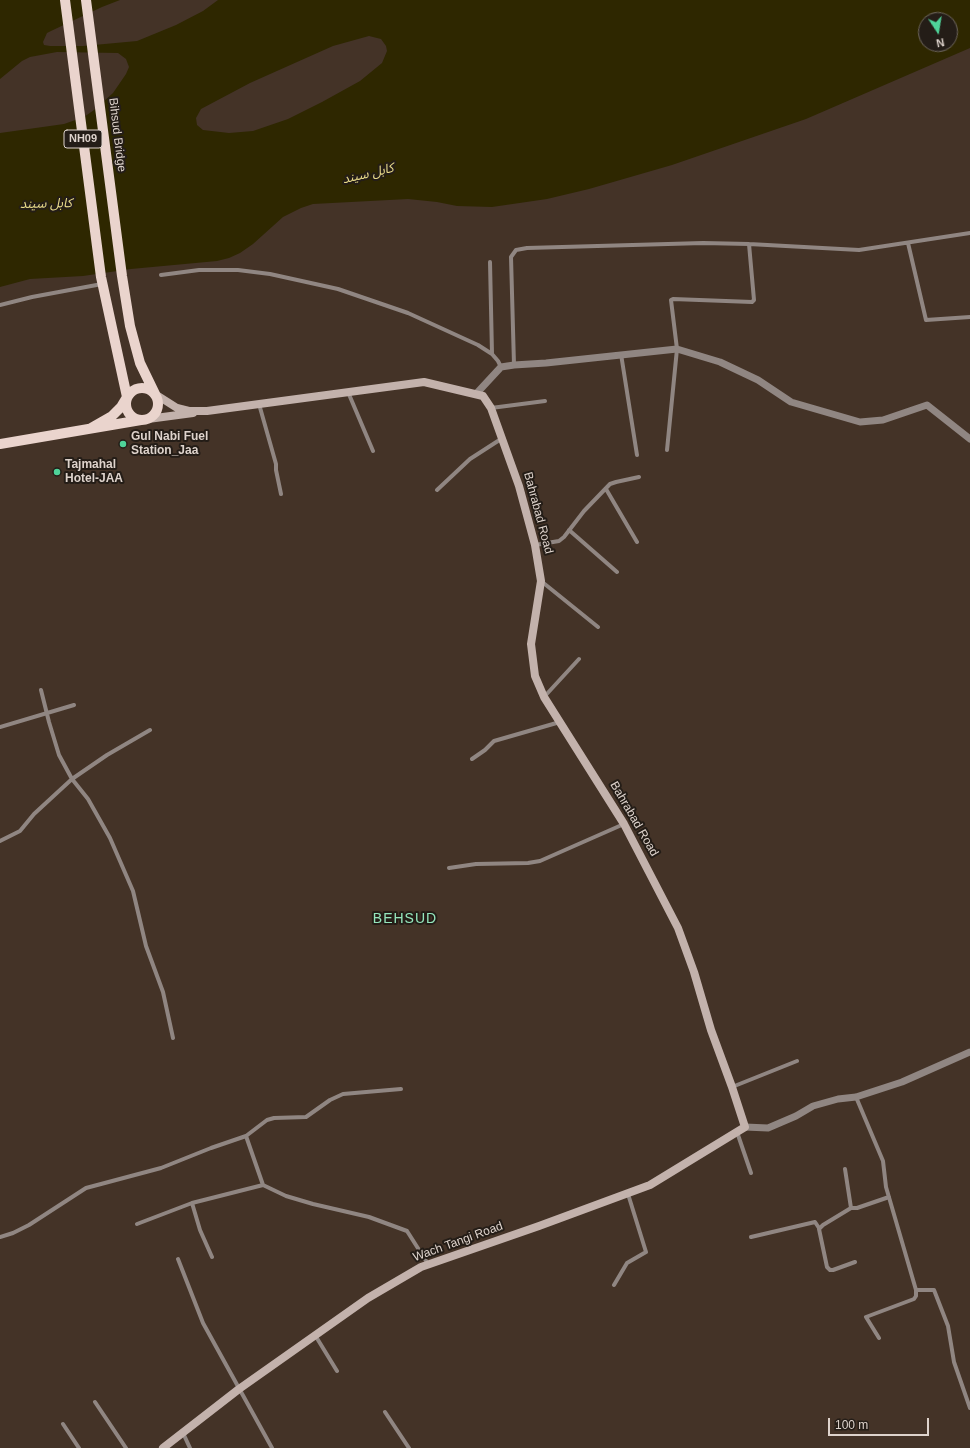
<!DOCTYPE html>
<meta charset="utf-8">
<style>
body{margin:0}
#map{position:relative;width:970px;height:1448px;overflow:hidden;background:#443327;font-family:Helvetica,sans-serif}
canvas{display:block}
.north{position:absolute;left:918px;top:12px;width:40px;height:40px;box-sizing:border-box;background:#241d17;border:1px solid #6e665f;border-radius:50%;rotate:168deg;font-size:11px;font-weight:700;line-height:16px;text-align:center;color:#ded3cc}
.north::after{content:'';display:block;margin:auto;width:14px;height:18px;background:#4fd399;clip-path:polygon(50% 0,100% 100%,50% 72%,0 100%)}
.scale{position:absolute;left:828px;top:1418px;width:101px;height:18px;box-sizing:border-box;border:2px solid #ded3cc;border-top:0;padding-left:5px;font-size:12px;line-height:14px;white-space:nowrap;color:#ded3cc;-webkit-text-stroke:3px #241d17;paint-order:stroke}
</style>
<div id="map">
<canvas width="970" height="1448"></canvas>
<div class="north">N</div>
<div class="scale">100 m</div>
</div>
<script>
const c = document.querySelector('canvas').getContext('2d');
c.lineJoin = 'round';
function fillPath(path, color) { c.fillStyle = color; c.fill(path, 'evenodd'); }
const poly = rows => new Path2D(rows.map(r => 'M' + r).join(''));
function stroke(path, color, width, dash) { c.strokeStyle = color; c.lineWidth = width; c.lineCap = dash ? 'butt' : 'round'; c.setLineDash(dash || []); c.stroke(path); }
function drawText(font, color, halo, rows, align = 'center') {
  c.font = font + ' Helvetica,"Noto Sans Arabic",sans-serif'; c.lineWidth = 4; c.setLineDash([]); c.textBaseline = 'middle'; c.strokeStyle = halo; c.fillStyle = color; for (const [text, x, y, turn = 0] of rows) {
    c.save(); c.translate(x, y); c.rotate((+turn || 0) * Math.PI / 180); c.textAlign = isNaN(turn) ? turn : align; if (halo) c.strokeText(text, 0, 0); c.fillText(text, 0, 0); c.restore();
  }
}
const water = poly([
 [0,0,120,0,102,7,51,31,47,33,43,42,44,45,50,46,83,46,137,41,176,25,203,11,218,0,970,0,970,48,806,119,672,165,589,189,547,199,492,207,457,206,437,202,408,199,313,204,301,208,283,217,253,244,240,253,229,258,217,261,131,269,83,276,30,279,0,287,0,133,64,124,84,117,94,110,113,93,126,74,129,67,126,59,118,53,57,52,30,57,22,61,0,79],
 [926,20,950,20,950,44,926,44],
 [369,36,381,39,386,46,387,51,382,63,360,81,322,102,288,119,253,131,229,133,203,130,197,125,196,118,201,109,250,83,333,46]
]);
const minor = poly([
 [908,243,926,320,970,317],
 [490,262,492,354],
 [161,275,199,270,238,270,270,274,338,289,408,313,478,345,492,354,498,361,501,367],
 [0,305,32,297,102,284],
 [621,354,637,455],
 [514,365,511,257,516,250,527,248,703,243,749,244,859,250,970,233],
 [348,392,373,451],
 [259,404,276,464,276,470,281,494],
 [491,408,545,401],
 [667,450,677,349,671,300,673,299,752,302,754,300,749,244],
 [606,489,637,542],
 [437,490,470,459,501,439],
 [569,530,617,572],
 [535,545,559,541,564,537,584,511,610,484,616,482,639,477],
 [541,581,598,627],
 [41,690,49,722,59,755,72,779,88,799,110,838,133,891,146,946,163,992,173,1038],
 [544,697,579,659],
 [0,727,74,705],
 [472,759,485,750,494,741,560,722],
 [0,841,20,831,34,814,72,779,107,755,150,730],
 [449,868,476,864,528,863,540,861,624,824],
 [732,1087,797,1061],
 [856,1097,883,1161,886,1187,916,1290,934,1290,948,1326,954,1362,970,1408],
 [737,1132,751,1173],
 [246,1136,267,1120,274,1118,306,1117,330,1100,343,1094,401,1089],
 [845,1169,851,1208,857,1208,889,1197],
 [192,1203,200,1230,212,1257],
 [851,1208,823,1225,819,1229,827,1267,830,1270,833,1270,855,1262],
 [137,1224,192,1203,263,1185],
 [0,1237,13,1233,29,1225,86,1188,161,1168,211,1148,246,1136,263,1185,286,1196,313,1204,369,1217,407,1231,428,1264],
 [751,1237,815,1222,819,1228],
 [178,1259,203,1323,272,1448],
 [614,1285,627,1263,646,1252,628,1194],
 [315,1335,337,1371],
 [879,1338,866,1317,914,1299,916,1296,916,1290],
 [95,1402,126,1448],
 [385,1412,409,1448],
 [63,1424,79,1448],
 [183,1433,190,1448]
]);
const tertiary = poly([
 [476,394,501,367,514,365,546,363,677,349,720,362,758,380,791,402,860,422,883,420,927,405,970,439],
 [745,1127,768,1128,796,1116,813,1106,838,1099,856,1097,902,1082,970,1052]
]);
const secondary = poly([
 [155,394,177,408,189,411,207,411,424,382,483,396,491,408,519,486,535,545,541,581,531,644,535,676,544,697,624,824,678,928,694,972,711,1030,732,1087,745,1127,650,1185,539,1226,421,1267,368,1298,239,1389,163,1448],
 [148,419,193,413]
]);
const primary = poly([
 [65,0,101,277,127,397,121,407,112,416,91,428],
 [86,0,122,276,130,326,140,363,155,394],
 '126 404a16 16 0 1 1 32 0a16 16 0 1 1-32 0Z',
 [0,444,141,420]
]);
const markers = [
 [123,444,4,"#4fd399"],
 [57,472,4,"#4fd399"]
];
const shields = [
 [83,139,38]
];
const shieldNames = [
 ["NH09",83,139]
];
const streetNames = [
 ["Bihsud Bridge",117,135,83],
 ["Bahrabad Road",538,513,75],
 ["Bahrabad Road",634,819,60],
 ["Wach Tangi Road",458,1242,-20]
];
const poiNames = [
 ["Gul Nabi Fuel",131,437],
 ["Station_Jaa",131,451],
 ["Tajmahal",65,465],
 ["Hotel-JAA",65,479]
];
const waterNames = [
 ["کابل سيند",368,174,-13],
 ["کابل سيند",46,204,-1]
];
const quarterNames = [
 ["BEHSUD",405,919]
];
fillPath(water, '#2e2700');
stroke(minor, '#908682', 4);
stroke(tertiary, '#908682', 7);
stroke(secondary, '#c3b2ac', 8);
stroke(primary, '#ead4cd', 10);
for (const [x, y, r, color] of markers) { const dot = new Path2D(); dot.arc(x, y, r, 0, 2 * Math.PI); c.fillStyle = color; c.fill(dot); stroke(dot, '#241d17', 1.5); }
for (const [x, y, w] of shields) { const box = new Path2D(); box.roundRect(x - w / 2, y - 9, w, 18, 3); c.fillStyle = '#241d17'; c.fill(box); stroke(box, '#ded3cc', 1); }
drawText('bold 11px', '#ded3cc', null, shieldNames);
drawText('12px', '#ded3cc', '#241d17', streetNames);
drawText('bold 12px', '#ded3cc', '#241d17', poiNames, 'left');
drawText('italic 13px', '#e8da8a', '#241d17', waterNames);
c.letterSpacing = '1px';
drawText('14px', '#95e6bc', '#241d17', quarterNames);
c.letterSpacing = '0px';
</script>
